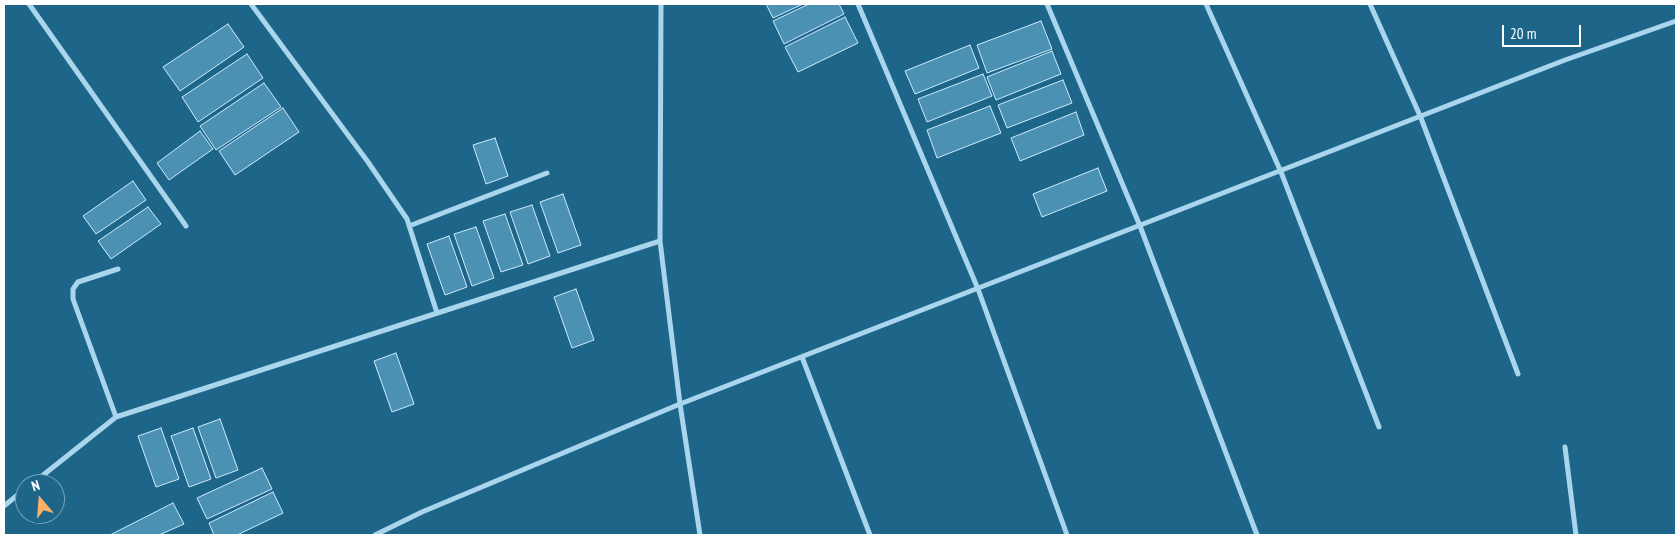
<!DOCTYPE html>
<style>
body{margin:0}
#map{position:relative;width:1680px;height:539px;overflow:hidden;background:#1e658a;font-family:"PT Sans Narrow",sans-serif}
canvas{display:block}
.frame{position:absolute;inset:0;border:5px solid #fff;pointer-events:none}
.north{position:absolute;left:15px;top:474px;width:50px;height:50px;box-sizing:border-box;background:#1e658a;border:1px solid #78a3b9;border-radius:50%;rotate:342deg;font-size:14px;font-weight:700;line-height:20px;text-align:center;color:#fff}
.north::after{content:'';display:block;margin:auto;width:18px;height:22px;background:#fbb068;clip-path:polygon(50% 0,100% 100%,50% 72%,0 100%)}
.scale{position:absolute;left:1502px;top:25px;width:79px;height:22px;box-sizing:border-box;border:2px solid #fff;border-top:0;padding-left:6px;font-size:15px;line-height:18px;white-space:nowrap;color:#fff;-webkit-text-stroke:4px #1e658a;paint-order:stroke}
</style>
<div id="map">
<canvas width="1680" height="539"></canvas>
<div class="frame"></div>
<div class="north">N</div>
<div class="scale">20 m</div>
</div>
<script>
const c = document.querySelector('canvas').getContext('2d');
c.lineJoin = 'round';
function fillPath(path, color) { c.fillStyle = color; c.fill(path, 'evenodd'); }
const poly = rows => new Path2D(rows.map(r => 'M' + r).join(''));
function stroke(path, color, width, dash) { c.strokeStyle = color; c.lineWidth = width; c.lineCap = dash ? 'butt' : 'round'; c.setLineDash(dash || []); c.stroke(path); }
const building = poly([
 [766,4,803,4,773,18,766,4],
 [809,4,839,4,844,14,784,44,773,21,809,4],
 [845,17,858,43,798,72,785,47,845,17],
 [1041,21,1052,49,987,73,977,45,1041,21],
 [228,24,244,47,180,91,163,67,228,24],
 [970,45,979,68,915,94,905,71,970,45],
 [1052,51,1061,74,996,100,987,77,1052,51],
 [247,54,263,78,198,122,182,97,247,54],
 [983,74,992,96,927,122,918,99,983,74],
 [1063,80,1072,103,1007,128,998,105,1063,80],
 [264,83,281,107,216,150,200,126,264,83],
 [990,106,1001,133,937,158,927,130,990,106],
 [283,108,299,132,235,175,219,151,283,108],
 [1076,112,1084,135,1020,161,1011,138,1076,112],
 [200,131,213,149,169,180,157,163,200,131],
 [495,138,508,176,486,184,473,145,495,138],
 [1098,168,1107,191,1042,217,1033,194,1098,168],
 [133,181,146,200,96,234,83,216,133,181],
 [563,194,581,245,558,253,540,202,563,194],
 [532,205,550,256,528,264,510,212,532,205],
 [148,207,161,224,111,259,98,241,148,207],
 [505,214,523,265,501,272,483,221,505,214],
 [476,227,494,278,472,286,454,234,476,227],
 [449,236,467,287,445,295,427,244,449,236],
 [576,289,594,340,572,348,554,297,576,289],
 [396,353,414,404,392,412,374,361,396,353],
 [220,419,238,470,216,478,198,427,220,419],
 [161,428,179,479,156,487,138,436,161,428],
 [193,428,211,479,189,487,171,436,193,428],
 [262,468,272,489,207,519,197,498,262,468],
 [273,492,283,513,237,535,214,535,209,523,273,492],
 [173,503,184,524,159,535,110,535,173,503]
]);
const minor = poly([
 [29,4,186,226],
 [251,4,368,162,407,219,437,313],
 [858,4,978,289,1067,535],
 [1047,4,1140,226,1257,535],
 [1206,4,1281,172,1379,427],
 [1370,4,1421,118,1518,374],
 [409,226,547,173],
 [660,241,661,4],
 [802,357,870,535],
 [116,417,73,299,73,289,78,282,118,269],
 [1565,447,1576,535],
 [32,484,116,417,660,241,680,404,700,535],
 [4,506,25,489],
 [375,535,422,512,680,404,1565,60,1676,21]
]);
fillPath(building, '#4a91b4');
stroke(building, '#ceebf9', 1);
stroke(minor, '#a9d6ec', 5);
</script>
